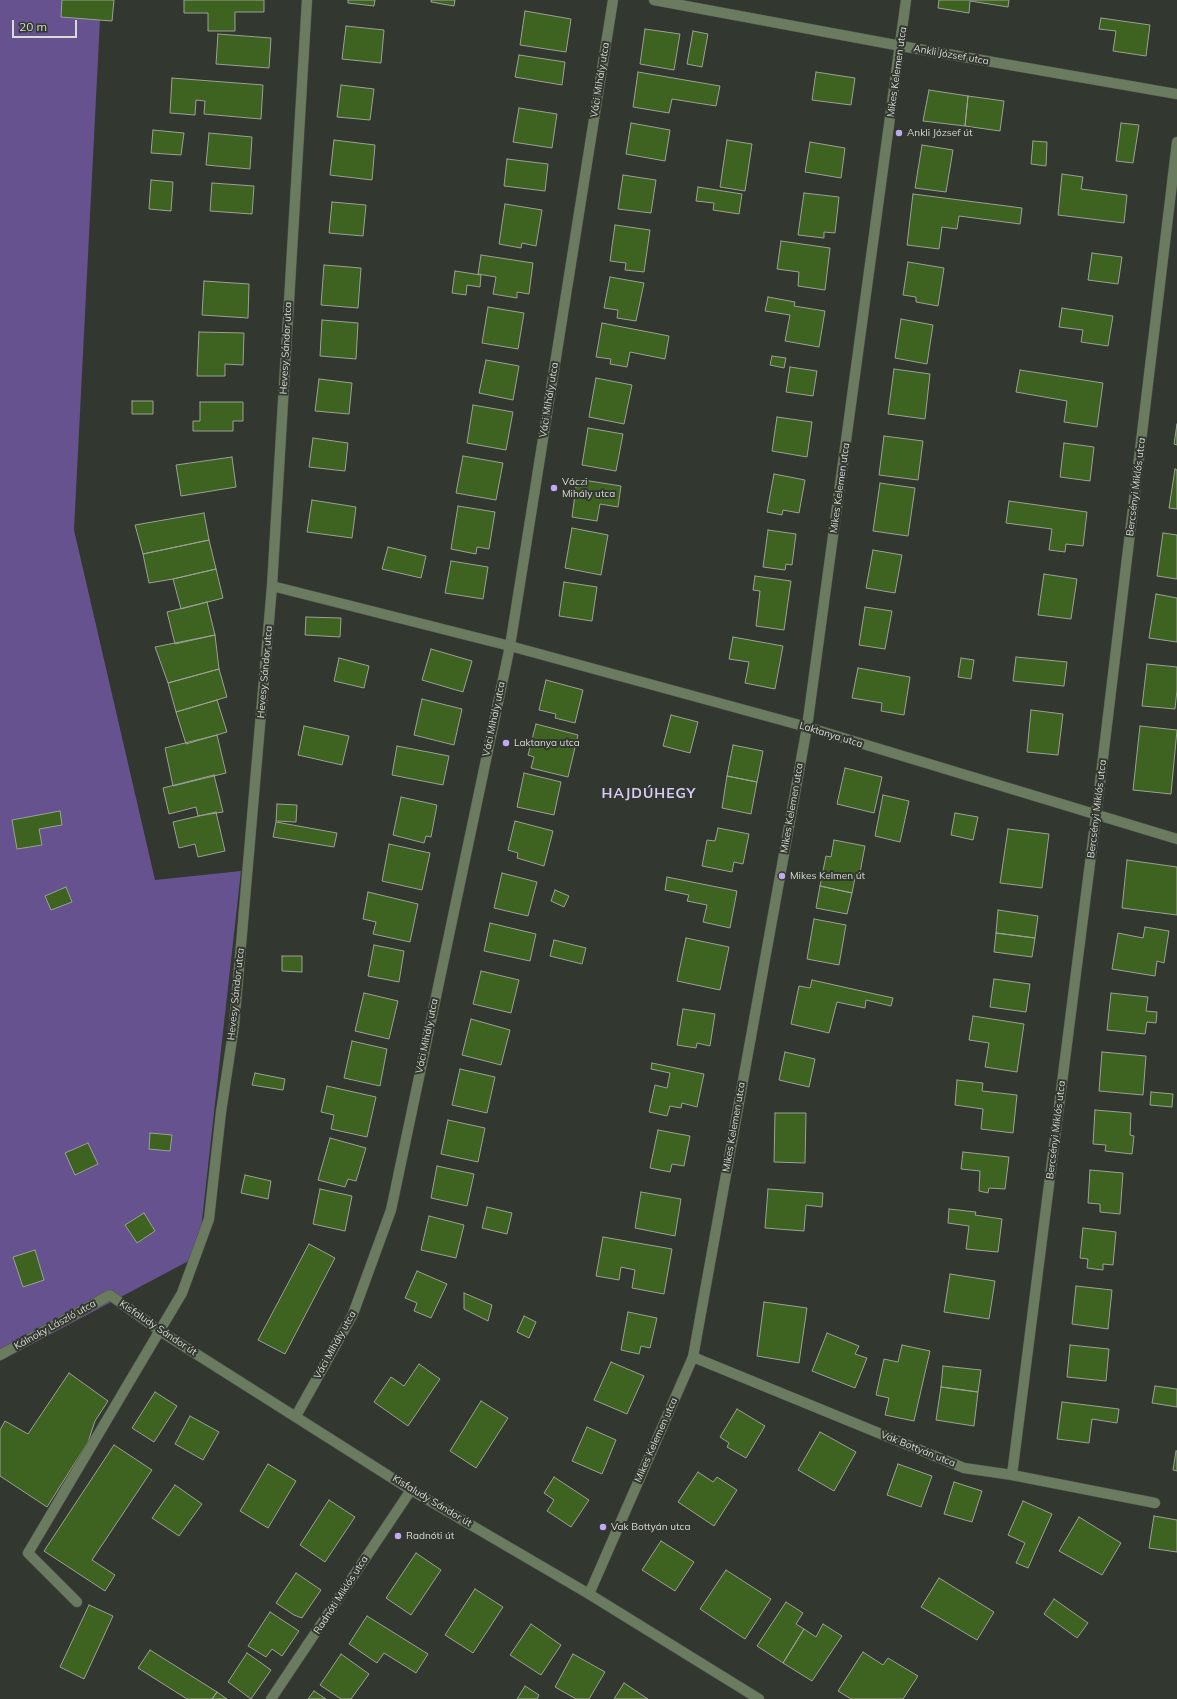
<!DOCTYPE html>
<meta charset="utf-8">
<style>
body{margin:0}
#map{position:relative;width:1177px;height:1699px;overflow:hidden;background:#32372f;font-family:Mulish,sans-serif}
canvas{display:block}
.scale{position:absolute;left:12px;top:20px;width:65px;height:18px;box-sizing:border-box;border:2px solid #d8dbd6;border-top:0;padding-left:5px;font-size:12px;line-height:14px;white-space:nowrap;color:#d8dbd6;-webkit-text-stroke:3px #32372f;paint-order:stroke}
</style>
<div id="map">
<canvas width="1177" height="1699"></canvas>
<div class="scale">20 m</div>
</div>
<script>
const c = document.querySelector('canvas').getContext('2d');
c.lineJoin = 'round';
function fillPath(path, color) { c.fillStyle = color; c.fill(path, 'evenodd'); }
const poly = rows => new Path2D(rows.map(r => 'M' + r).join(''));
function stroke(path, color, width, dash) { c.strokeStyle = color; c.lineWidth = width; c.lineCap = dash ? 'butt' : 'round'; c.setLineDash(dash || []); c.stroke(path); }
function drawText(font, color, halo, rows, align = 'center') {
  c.font = font + ' Mulish,sans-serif'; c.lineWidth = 4; c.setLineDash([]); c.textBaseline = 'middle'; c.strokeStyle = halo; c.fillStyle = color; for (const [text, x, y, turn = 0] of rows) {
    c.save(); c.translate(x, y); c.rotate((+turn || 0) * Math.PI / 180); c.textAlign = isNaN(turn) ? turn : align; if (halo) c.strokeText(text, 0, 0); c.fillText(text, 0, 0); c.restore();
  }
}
const green = poly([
 [0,0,101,0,74,530,155,880,241,871,198,1256,0,1361]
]);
const building = poly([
 [62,0,114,0,112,21,61,17,62,0],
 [184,0,264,0,264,12,235,12,235,31,208,31,208,13,184,13,184,0],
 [348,0,375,0,374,6,348,3,348,0],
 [431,0,455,0,454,6,431,2,431,0],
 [939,0,1009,0,1008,7,970,1,969,13,938,8,939,0],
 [525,11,571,19,566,52,520,45,525,11],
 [1101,18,1150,25,1146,56,1113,51,1116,31,1099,29,1101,18],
 [346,26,384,30,381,63,342,59,346,26],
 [645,29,680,34,674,70,640,64,645,29],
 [693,31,708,34,702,67,687,64,693,31],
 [218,34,271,38,269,68,216,64,218,34],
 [519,55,565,62,562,85,515,77,519,55],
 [638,72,720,86,716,106,672,99,669,113,633,107,638,72],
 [816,72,855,78,851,105,812,100,816,72],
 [172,78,263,85,261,119,204,114,205,101,196,100,195,115,170,113,172,78],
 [341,85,374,89,370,120,337,117,341,85],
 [929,90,968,96,965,126,923,121,929,90],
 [968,96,1004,101,1000,131,965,126,968,96],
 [519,108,557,114,552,148,513,142,519,108],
 [631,123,670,130,665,161,626,154,631,123],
 [1121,123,1139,125,1133,163,1116,161,1121,123],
 [153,130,184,133,181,155,151,153,153,130],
 [209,133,252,137,250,169,206,165,209,133],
 [334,140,375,145,372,180,330,175,334,140],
 [727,140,752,144,745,191,720,187,727,140],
 [1033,141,1047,142,1046,166,1031,164,1033,141],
 [810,142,845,148,841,178,805,172,810,142],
 [922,145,953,150,946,192,915,188,922,145],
 [507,159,548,164,545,191,504,186,507,159],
 [1062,174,1083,177,1081,189,1127,195,1124,223,1058,215,1062,174],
 [623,175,656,180,651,213,618,209,623,175],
 [151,180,173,182,171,211,149,209,151,180],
 [212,183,254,186,252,214,210,211,212,183],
 [698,187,742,194,739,214,713,210,714,203,696,201,698,187],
 [804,193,839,197,835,233,824,232,824,238,798,235,804,193],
 [913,194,1022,208,1020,224,959,216,957,229,942,227,939,249,907,245,913,194],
 [332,202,366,205,363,236,329,233,332,202],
 [505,204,542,210,536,246,522,243,521,248,499,244,505,204],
 [615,225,650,230,644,272,625,270,626,263,610,261,615,225],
 [781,241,830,248,825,290,798,286,799,272,777,269,781,241],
 [1092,253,1122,257,1118,284,1088,280,1092,253],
 [481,255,533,263,529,294,517,292,517,298,493,294,496,277,478,274,481,255],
 [908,262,944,268,938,306,916,302,916,297,903,295,908,262],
 [324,265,361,268,358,308,321,305,324,265],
 [455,271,481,275,480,287,467,285,466,295,452,293,455,271],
 [610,277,644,283,636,321,617,318,618,310,604,308,610,277],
 [204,281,249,284,248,318,202,315,204,281],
 [768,297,795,302,794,306,825,311,819,347,785,341,790,315,765,311,768,297],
 [488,307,524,313,518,349,482,343,488,307],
 [1062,308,1113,316,1108,346,1081,342,1083,330,1059,327,1062,308],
 [901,319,933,325,927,364,895,358,901,319],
 [322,320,358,323,356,359,320,356,322,320],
 [602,323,669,336,665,359,630,352,627,367,610,364,611,359,596,357,602,323],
 [199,332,244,333,243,365,225,364,225,376,197,376,199,332],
 [772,356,786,358,784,368,770,365,772,356],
 [486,360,519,366,513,400,479,393,486,360],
 [790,367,817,371,813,396,786,392,790,367],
 [894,369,930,374,925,419,888,414,894,369],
 [1020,370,1103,383,1097,427,1064,422,1067,401,1016,392,1020,370],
 [596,378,632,385,624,424,589,417,596,378],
 [319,379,352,383,349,414,315,411,319,379],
 [132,401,153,401,153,414,132,414,132,401],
 [200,402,243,402,243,421,233,421,233,431,193,431,193,421,200,421,200,402],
 [473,405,513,412,506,450,467,443,473,405],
 [777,417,812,422,807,457,772,451,777,417],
 [1177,424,1177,445,1174,444,1177,424],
 [588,428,623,434,616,471,582,465,588,428],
 [884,436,923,441,918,480,879,475,884,436],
 [313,438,348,443,345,471,309,467,313,438],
 [1064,443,1094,447,1090,481,1060,477,1064,443],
 [463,456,503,463,496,500,456,493,463,456],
 [232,457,236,487,181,496,176,465,232,457],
 [1175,469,1177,470,1177,509,1169,508,1175,469],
 [774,474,805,480,799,513,783,510,782,515,767,512,774,474],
 [577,479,621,486,618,507,600,504,597,521,572,517,577,479],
 [880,483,915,488,908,536,873,531,880,483],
 [312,500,356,507,352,538,307,532,312,500],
 [1009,501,1087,512,1083,546,1066,544,1065,552,1049,550,1052,529,1006,523,1009,501],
 [458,506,495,512,489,549,477,547,476,554,451,549,458,506],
 [204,513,209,540,143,554,135,525,204,513],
 [572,528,608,535,601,575,565,568,572,528],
 [768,530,796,534,792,565,786,564,785,570,763,567,768,530],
 [1163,533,1177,535,1177,579,1157,576,1163,533],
 [209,540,216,569,173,579,149,583,143,554,209,540],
 [388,547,426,556,421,578,382,569,388,547],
 [873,550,902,555,895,593,866,588,873,550],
 [451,561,488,567,483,599,445,593,451,561],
 [216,569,223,598,181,609,173,579,216,569],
 [1044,574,1077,579,1071,619,1038,615,1044,574],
 [755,576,791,581,784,630,756,626,760,591,753,590,755,576],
 [564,582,597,587,592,621,559,616,564,582],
 [1156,594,1177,598,1177,642,1149,638,1156,594],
 [207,602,215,635,175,644,167,612,207,602],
 [865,607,892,611,885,649,859,645,865,607],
 [306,617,341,618,340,637,305,635,306,617],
 [215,635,219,669,168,683,155,647,215,635],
 [733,637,783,646,775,689,745,683,749,662,729,659,733,637],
 [431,649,472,661,463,692,422,680,431,649],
 [1016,657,1067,662,1064,686,1013,681,1016,657],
 [339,658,369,666,364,688,334,681,339,658],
 [961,658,974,660,971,679,958,677,961,658],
 [1147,664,1177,667,1177,690,1175,709,1142,706,1147,664],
 [858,668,910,677,904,715,881,711,882,703,852,698,858,668],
 [219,669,227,697,176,712,168,683,219,669],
 [546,680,583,690,575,723,555,718,556,714,539,710,546,680],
 [422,699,462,709,454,745,414,735,422,699],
 [217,700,227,732,186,744,176,712,217,700],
 [1031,710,1063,714,1058,755,1027,752,1031,710],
 [671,715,698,722,690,753,663,746,671,715],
 [536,724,578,735,568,777,531,768,534,757,528,755,536,724],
 [304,726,349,736,342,765,298,755,304,726],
 [1140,726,1177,730,1171,794,1133,790,1140,726],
 [217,735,226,773,173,786,165,748,217,735],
 [733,745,763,751,757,782,727,776,733,745],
 [397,746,449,756,443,785,392,775,397,746],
 [845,768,882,777,874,813,837,804,845,768],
 [524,773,561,782,554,815,517,807,524,773],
 [214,775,223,812,198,816,196,807,169,814,163,788,214,775],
 [727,776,757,782,751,814,722,808,727,776],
 [883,795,909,801,900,842,875,836,883,795],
 [401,797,437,805,431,837,426,836,424,843,393,835,401,797],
 [277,804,297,805,296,822,276,821,277,804],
 [60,811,62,825,39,829,42,845,17,849,12,820,60,811],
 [216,812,225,851,198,857,195,844,179,848,173,822,216,812],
 [955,813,978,817,973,840,951,835,955,813],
 [515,821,553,831,544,866,517,858,518,853,508,850,515,821],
 [276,822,337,833,334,847,273,837,276,822],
 [718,828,749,834,743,864,734,862,732,872,702,866,707,840,715,841,718,828],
 [1008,829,1049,834,1042,888,1000,883,1008,829],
 [834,840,865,846,859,878,855,878,852,893,820,886,826,856,831,857,834,840],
 [389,844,430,853,422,890,382,881,389,844],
 [1127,860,1177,867,1177,915,1122,908,1127,860],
 [502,873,537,882,528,916,494,908,502,873],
 [667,877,737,891,730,928,703,922,707,905,687,901,689,895,665,890,667,877],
 [820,886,852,893,847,914,816,908,820,886],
 [66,887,72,902,51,910,45,896,66,887],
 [555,890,569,896,564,907,551,901,555,890],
 [368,892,418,904,410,942,373,934,376,922,363,919,368,892],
 [998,910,1038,916,1035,938,996,933,998,910],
 [814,919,846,925,839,965,807,959,814,919],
 [490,923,536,934,530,961,484,951,490,923],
 [1145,927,1169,931,1164,963,1157,961,1155,976,1112,969,1118,933,1143,938,1145,927],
 [996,933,1035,938,1032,957,994,952,996,933],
 [686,938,729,947,720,990,677,981,686,938],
 [554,940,586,948,582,964,550,956,554,940],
 [374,945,404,951,399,982,368,976,374,945],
 [282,956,302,956,302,972,282,971,282,956],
 [481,971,519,980,511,1013,473,1004,481,971],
 [994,979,1030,984,1026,1012,990,1007,994,979],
 [812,980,893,998,891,1006,866,1000,865,1008,837,1002,829,1033,791,1024,799,986,810,988,812,980],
 [364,993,398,1001,389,1039,355,1031,364,993],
 [1111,993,1148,997,1146,1011,1157,1012,1156,1023,1147,1022,1145,1034,1107,1030,1111,993],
 [683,1009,715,1014,710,1046,697,1043,696,1048,677,1045,683,1009],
 [973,1016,1024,1024,1017,1072,985,1067,989,1043,969,1040,973,1016],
 [471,1019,510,1030,501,1065,462,1055,471,1019],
 [352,1041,387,1049,380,1086,344,1078,352,1041],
 [785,1052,815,1059,809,1087,779,1080,785,1052],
 [1102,1052,1146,1056,1143,1095,1099,1091,1102,1052],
 [652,1063,704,1074,697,1107,682,1103,681,1108,670,1106,667,1116,649,1112,655,1085,667,1088,670,1073,651,1069,652,1063],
 [460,1069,495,1077,487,1113,452,1105,460,1069],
 [255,1073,285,1079,283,1090,252,1085,255,1073],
 [957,1080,983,1083,982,1091,1017,1095,1013,1133,981,1129,983,1109,955,1105,957,1080],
 [327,1086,376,1097,367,1137,331,1129,334,1115,321,1112,327,1086],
 [1151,1092,1173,1094,1172,1107,1150,1105,1151,1092],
 [1095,1110,1131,1113,1130,1135,1134,1136,1132,1154,1105,1151,1106,1145,1093,1144,1095,1110],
 [775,1113,806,1113,805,1163,774,1162,775,1113],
 [448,1120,485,1128,478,1162,441,1154,448,1120],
 [658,1130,690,1136,684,1166,672,1164,670,1172,650,1168,658,1130],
 [150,1133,172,1135,170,1151,149,1149,150,1133],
 [330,1138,366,1148,356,1181,348,1179,345,1187,318,1180,330,1138],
 [88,1143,98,1164,75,1175,65,1153,88,1143],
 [963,1152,1009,1157,1005,1189,989,1188,988,1193,979,1191,980,1171,961,1169,963,1152],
 [437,1166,474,1174,467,1206,431,1198,437,1166],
 [1090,1170,1123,1173,1120,1214,1100,1212,1100,1204,1088,1203,1090,1170],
 [245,1175,271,1181,268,1199,241,1193,245,1175],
 [320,1189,352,1196,345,1231,313,1224,320,1189],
 [768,1189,823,1193,822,1207,806,1205,804,1231,765,1228,768,1189],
 [641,1192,681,1199,675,1236,635,1228,641,1192],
 [487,1207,512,1213,507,1234,482,1228,487,1207],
 [949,1209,976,1212,975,1215,1002,1219,998,1252,966,1249,969,1226,948,1223,949,1209],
 [144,1213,155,1231,137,1243,125,1225,144,1213],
 [429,1216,464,1225,456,1258,421,1250,429,1216],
 [1083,1228,1116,1232,1113,1265,1103,1264,1103,1270,1087,1268,1088,1259,1080,1258,1083,1228],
 [603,1237,672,1249,664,1294,632,1288,635,1270,621,1267,619,1280,596,1276,603,1237],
 [309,1244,335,1258,285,1354,258,1340,309,1244],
 [35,1250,44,1280,23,1287,13,1257,35,1250],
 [417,1271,447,1284,431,1318,414,1311,417,1303,405,1298,417,1271],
 [950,1274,995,1281,989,1319,944,1312,950,1274],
 [1076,1286,1112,1290,1108,1329,1072,1324,1076,1286],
 [464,1293,492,1305,488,1321,464,1309,464,1293],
 [764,1302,807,1308,799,1363,757,1356,764,1302],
 [628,1312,657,1318,650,1348,641,1346,639,1354,621,1350,628,1312],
 [524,1316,536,1322,529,1338,517,1332,524,1316],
 [827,1333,859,1346,855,1354,867,1358,855,1388,812,1371,827,1333],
 [902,1345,930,1351,914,1421,885,1415,889,1398,876,1395,884,1359,898,1362,902,1345],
 [1070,1345,1109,1349,1106,1381,1067,1377,1070,1345],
 [611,1362,644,1376,627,1414,594,1400,611,1362],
 [419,1364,440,1379,408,1426,374,1402,391,1377,404,1386,419,1364],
 [943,1366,981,1370,978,1392,941,1387,943,1366],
 [69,1373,108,1401,95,1421,88,1442,47,1507,0,1476,0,1430,5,1421,28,1434,69,1373],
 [1155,1386,1177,1389,1177,1407,1152,1403,1155,1386],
 [941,1387,978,1392,974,1426,936,1420,941,1387],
 [155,1392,177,1406,154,1442,132,1428,155,1392],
 [481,1401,508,1418,476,1468,450,1451,481,1401],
 [1062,1402,1119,1409,1117,1423,1092,1419,1089,1443,1057,1439,1062,1402],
 [737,1409,765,1426,746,1458,727,1447,729,1443,720,1437,737,1409],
 [190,1416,219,1432,203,1460,175,1444,190,1416],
 [587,1427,616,1440,602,1474,572,1461,587,1427],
 [820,1432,856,1452,834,1491,798,1470,820,1432],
 [114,1445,152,1470,92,1560,115,1575,105,1591,44,1551,114,1445],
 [1176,1451,1177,1451,1177,1471,1173,1470,1176,1451],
 [268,1464,296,1481,268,1528,240,1511,268,1464],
 [898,1464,932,1476,921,1507,887,1495,898,1464],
 [698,1472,713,1482,717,1477,737,1490,714,1526,678,1502,698,1472],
 [554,1477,589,1500,571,1527,547,1511,554,1500,544,1493,554,1477],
 [954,1482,982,1491,972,1522,944,1514,954,1482],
 [175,1485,202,1504,179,1536,152,1518,175,1485],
 [329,1500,355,1517,325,1562,300,1545,329,1500],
 [1023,1501,1052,1514,1028,1568,1016,1563,1025,1543,1008,1535,1023,1501],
 [1154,1516,1177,1520,1177,1552,1149,1548,1154,1516],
 [1079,1517,1121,1543,1102,1575,1059,1551,1079,1517],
 [661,1541,694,1562,675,1591,642,1570,661,1541],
 [416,1553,441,1570,411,1615,386,1598,416,1553],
 [726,1570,771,1599,745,1639,700,1609,726,1570],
 [296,1573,321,1590,302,1618,294,1615,276,1603,296,1573],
 [939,1578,994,1612,977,1640,921,1607,939,1578],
 [475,1589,503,1607,473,1653,445,1635,475,1589],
 [1054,1599,1088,1623,1077,1638,1044,1614,1054,1599],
 [786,1602,803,1613,796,1624,804,1629,783,1663,757,1646,786,1602],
 [89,1605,113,1616,84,1679,60,1667,89,1605],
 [270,1612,299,1631,282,1656,272,1649,266,1657,248,1646,270,1612],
 [367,1616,428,1654,416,1673,384,1653,377,1663,349,1644,367,1616],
 [531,1624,561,1645,541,1675,510,1655,531,1624],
 [823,1624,842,1636,812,1681,783,1663,804,1629,816,1637,823,1624],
 [150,1650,217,1692,212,1699,187,1699,138,1668,150,1650],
 [863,1652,883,1665,888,1658,918,1676,903,1699,851,1699,838,1691,863,1652],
 [247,1653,271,1670,251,1699,228,1682,247,1653],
 [341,1654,369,1674,351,1699,341,1699,320,1685,341,1654],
 [573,1654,605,1672,589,1699,576,1699,555,1687,573,1654],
 [624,1683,648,1699,614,1699,624,1683],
 [525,1686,539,1695,537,1699,517,1699,525,1686],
 [314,1691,326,1699,308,1699,314,1691],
 [217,1692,227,1699,212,1699,217,1692]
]);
const minor = poly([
 [654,0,901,46,1177,94],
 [272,586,510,646,807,727,1177,839],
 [0,1355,110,1295,160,1331,411,1490,589,1594,759,1699],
 [693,1357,964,1468,1012,1475,1155,1503],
 [296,1416,353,1314,391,1210,510,646,613,0],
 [1012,1475,1096,816,1177,142],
 [589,1594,693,1357,807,727,906,0],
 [77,1602,28,1553,182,1293,209,1219,221,1112,234,1026,272,586,307,0],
 [271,1699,411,1490]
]);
const markers = [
 [899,133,4,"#c0a8f3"],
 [554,488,4,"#c0a8f3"],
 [506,743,4,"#c0a8f3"],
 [782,876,4,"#c0a8f3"],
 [603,1527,4,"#c0a8f3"],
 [398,1536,4,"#c0a8f3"]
];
const streetNames = [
 ["Ankli József utca",951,55,10],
 ["Mikes Kelemen utca",897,72,-82],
 ["Váci Mihály utca",600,80,-81],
 ["Hevesy Sándor utca",286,348,-87],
 ["Váci Mihály utca",549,400,-81],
 ["Bercsényi Miklós utca",1136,487,-83],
 ["Mikes Kelemen utca",840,488,-82],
 ["Hevesy Sándor utca",265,672,-85],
 ["Váci Mihály utca",494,719,-78],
 ["Laktanya utca",831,735,17],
 ["Mikes Kelemen utca",792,808,-80],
 ["Bercsényi Miklós utca",1097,809,-83],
 ["Hevesy Sándor utca",236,994,-84],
 ["Váci Mihály utca",427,1036,-78],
 ["Mikes Kelemen utca",734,1127,-80],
 ["Bercsényi Miklós utca",1056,1130,-83],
 ["Kálnoky László utca",55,1325,-29],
 ["Kisfaludy Sándor út",158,1328,34],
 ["Váci Mihály utca",335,1345,-61],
 ["Mikes Kelemen utca",656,1440,-66],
 ["Vak Bottyán utca",918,1449,22],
 ["Kisfaludy Sándor út",432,1501,31],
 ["Radnóti Miklós utca",341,1595,-57]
];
const poiNames = [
 ["Ankli József út",907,133],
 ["Váczi",562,482],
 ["Mihály utca",562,494],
 ["Laktanya utca",514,743],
 ["Mikes Kelmen út",790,876],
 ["Vak Bottyán utca",611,1527],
 ["Radnóti út",406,1536]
];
const districtNames = [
 ["HAJDÚHEGY",649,794]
];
fillPath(green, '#66528e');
fillPath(building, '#3e6220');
stroke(building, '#9ba198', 1);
stroke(minor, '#50554d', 11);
stroke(minor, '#6a7b5f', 10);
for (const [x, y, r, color] of markers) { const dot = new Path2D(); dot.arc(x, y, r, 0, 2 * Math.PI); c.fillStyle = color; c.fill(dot); stroke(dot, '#32372f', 1.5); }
drawText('10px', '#d8dbd6', '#32372f', streetNames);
drawText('10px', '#d8dbd6', '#32372f', poiNames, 'left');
c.letterSpacing = '1px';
drawText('bold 14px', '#d7caf5', '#32372f', districtNames);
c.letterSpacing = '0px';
</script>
